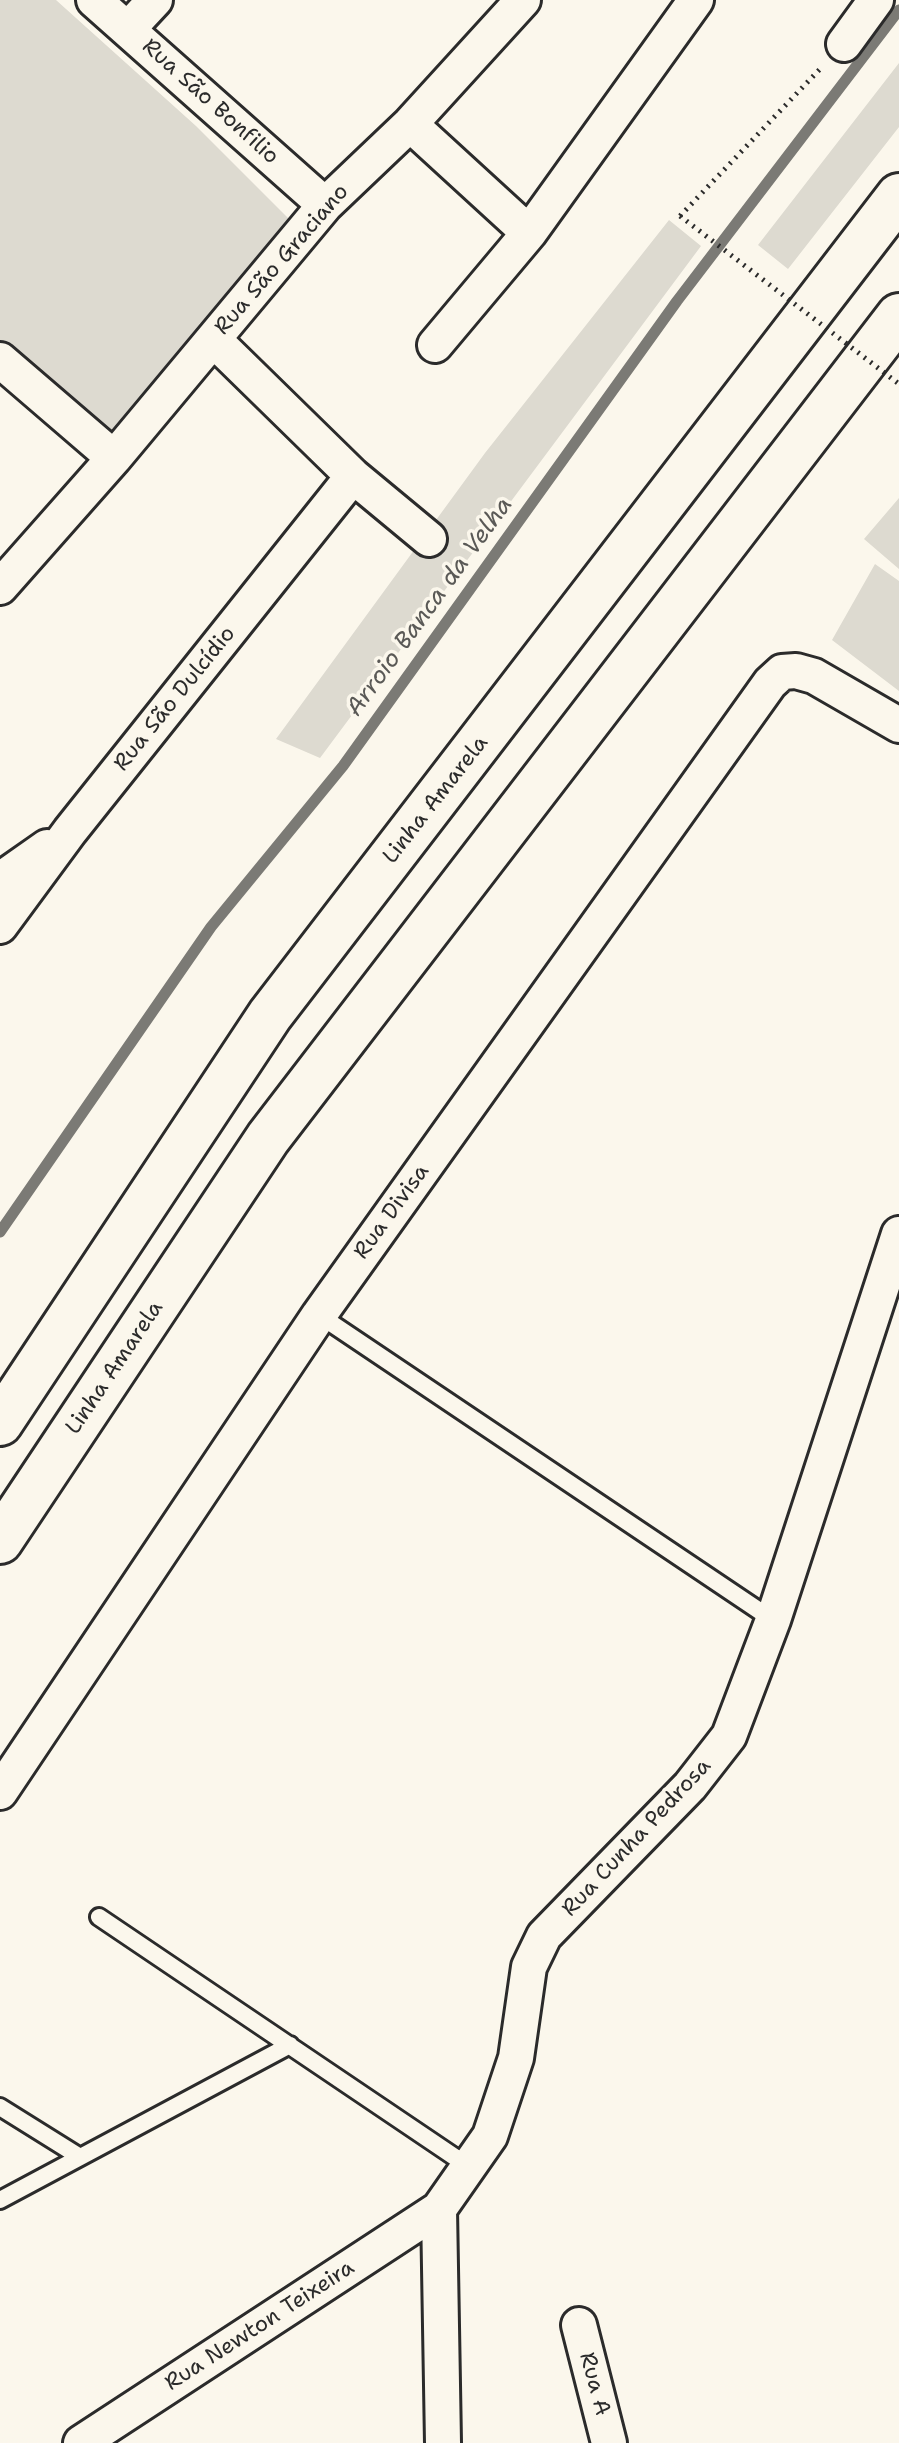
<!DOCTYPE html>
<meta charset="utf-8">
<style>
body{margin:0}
canvas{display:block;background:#fbf7ec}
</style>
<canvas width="899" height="2443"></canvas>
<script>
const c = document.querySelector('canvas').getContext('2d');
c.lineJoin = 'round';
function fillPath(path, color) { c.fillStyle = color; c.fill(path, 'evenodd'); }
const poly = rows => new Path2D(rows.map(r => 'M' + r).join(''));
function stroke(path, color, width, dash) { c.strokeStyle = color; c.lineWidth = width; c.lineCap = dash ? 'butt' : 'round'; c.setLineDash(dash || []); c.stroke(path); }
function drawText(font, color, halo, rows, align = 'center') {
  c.font = font + ' "Shantell Sans",sans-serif'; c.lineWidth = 7; c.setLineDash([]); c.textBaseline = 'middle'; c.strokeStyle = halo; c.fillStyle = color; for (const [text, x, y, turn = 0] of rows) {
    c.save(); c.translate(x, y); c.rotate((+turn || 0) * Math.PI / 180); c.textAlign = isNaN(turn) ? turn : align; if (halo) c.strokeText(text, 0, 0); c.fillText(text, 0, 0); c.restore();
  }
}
const green = poly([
 [0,0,56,0,196,126,300,230,114,458,0,353],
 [899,63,899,127,788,269,758,245],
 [669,220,701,246,320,758,276,739,485,453],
 [899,498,899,569,864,539],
 [875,564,899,581,899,691,832,640]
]);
const stream = poly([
 [0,1232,211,927,343,766,677,301,899,10]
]);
const path = poly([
 [680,216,820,69]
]);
const service = poly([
 [319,1315,773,1620],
 [99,1917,468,2166],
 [0,2107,80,2157],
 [0,2200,290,2045]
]);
const minor = poly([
 [94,0,325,205],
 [128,29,155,0],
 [844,44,876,0],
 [410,124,529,233],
 [214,340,353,476,429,539],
 [435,345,529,233,696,0],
 [0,360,114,458],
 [0,587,114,458,325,205,410,124,523,0],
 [0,880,47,847],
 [0,926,70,831,353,476],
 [0,1792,319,1315,770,683,782,672,796,671,814,676,899,725],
 [579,2325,609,2443],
 [81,2443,439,2209],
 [443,2443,439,2209,490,2136,516,2058,529,1967,544,1936,690,1786,729,1736,773,1620,899,1234]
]);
const motorway = poly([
 [0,1423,270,1015,899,196],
 [0,1541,268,1138,899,316]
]);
const pathBridge = poly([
 [680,216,899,384]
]);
const streetNames = [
 ["Rua São Bonfilio",210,102,42],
 ["Rua São Graciano",282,260,-49],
 ["Rua São Dulcídio",175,699,-51],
 ["Linha Amarela",436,800,-52],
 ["Rua Divisa",392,1212,-54],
 ["Linha Amarela",115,1368,-56],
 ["Rua Cunha Pedrosa",637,1838,-47],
 ["Rua Newton Teixeira",260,2326,-33],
 ["Rua A",594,2384,75]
];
const waterNames = [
 ["Arroio Banca da Velha",430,607,-54]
];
fillPath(green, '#dddad0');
stroke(stream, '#7b7a75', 11);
stroke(service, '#2b2b2b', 22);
stroke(minor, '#2b2b2b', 40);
stroke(motorway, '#2b2b2b', 50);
stroke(path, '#2b2b2b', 5, [2, 6]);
stroke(service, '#fbf7ec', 16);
stroke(minor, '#fbf7ec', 34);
stroke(motorway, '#fbf7ec', 44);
stroke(pathBridge, '#2b2b2b', 5, [2, 6]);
drawText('22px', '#2b2b2b', '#fbf7ec', streetNames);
drawText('italic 24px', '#5a5956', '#fbf7ec', waterNames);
</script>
